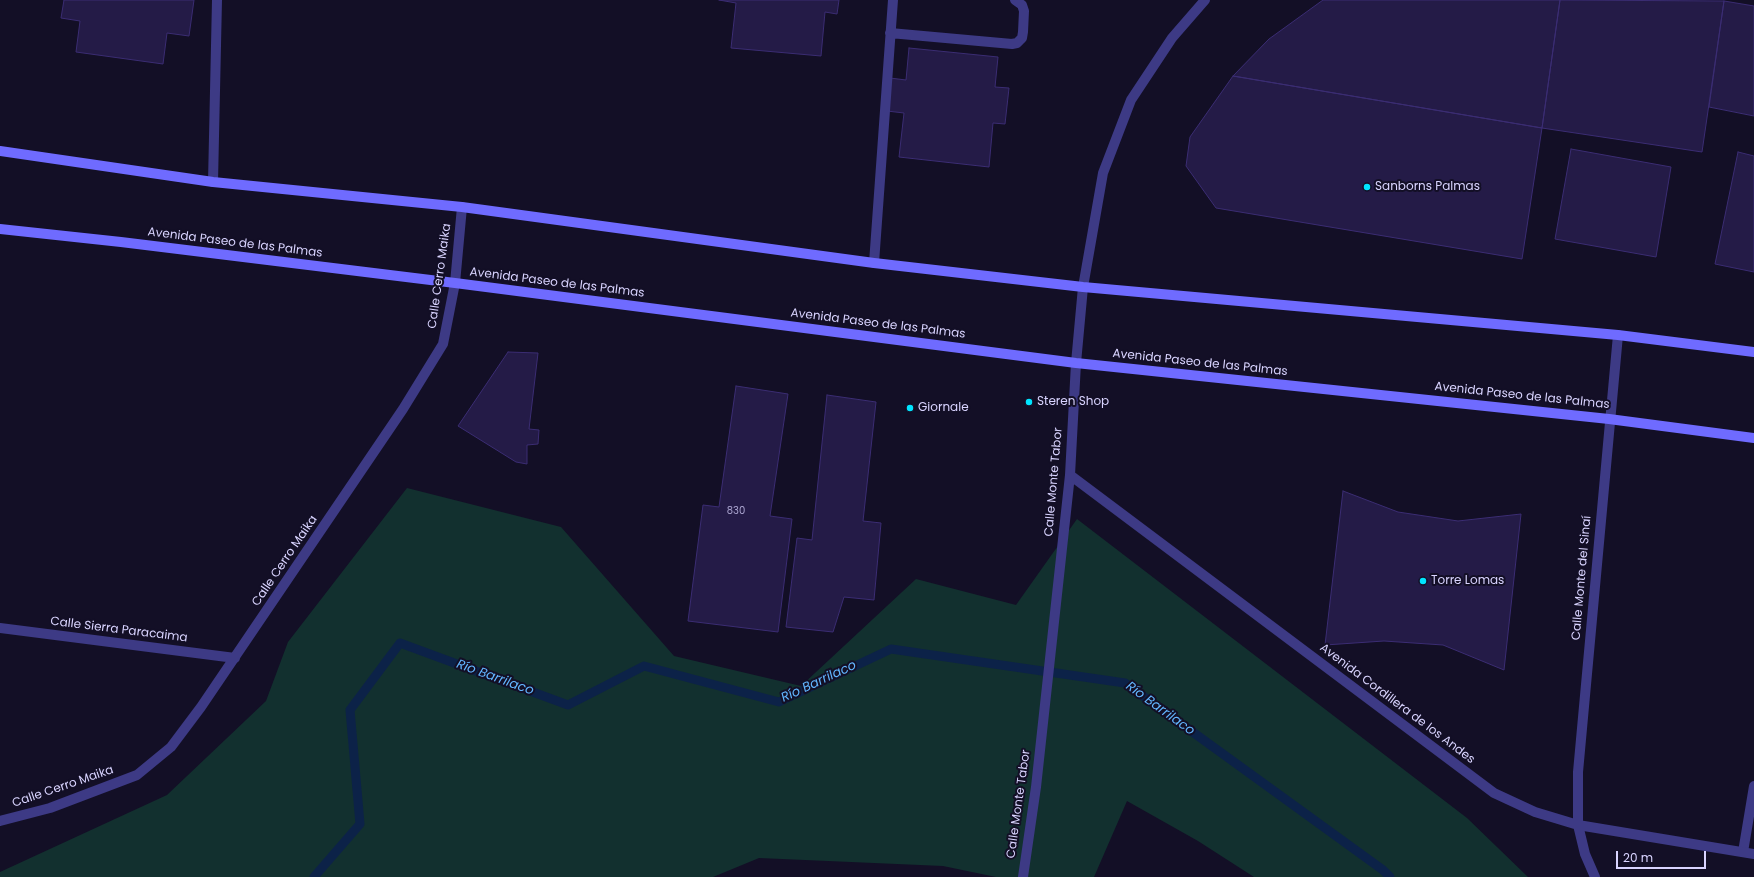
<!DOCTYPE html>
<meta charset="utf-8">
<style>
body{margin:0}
#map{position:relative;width:1754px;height:877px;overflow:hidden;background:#130f26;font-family:Poppins,sans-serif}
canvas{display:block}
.scale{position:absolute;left:1616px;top:851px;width:90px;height:18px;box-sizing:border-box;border:2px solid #d9d4ff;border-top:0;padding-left:5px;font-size:12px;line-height:14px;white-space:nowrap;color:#d9d4ff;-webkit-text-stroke:3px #130f26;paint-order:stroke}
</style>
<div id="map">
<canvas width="1754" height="877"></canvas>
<div class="scale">20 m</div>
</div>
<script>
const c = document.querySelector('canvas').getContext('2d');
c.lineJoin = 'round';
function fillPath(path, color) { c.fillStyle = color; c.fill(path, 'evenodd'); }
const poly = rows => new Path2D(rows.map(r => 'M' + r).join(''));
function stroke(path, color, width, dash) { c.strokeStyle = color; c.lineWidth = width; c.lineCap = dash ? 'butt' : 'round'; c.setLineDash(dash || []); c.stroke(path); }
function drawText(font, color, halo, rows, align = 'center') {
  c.font = font + ' Poppins,sans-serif'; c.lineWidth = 4; c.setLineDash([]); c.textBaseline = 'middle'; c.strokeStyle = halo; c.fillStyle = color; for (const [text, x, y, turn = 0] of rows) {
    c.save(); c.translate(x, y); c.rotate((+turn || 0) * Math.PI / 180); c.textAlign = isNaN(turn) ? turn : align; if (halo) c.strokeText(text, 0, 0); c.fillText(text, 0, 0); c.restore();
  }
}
const green = poly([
 [407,488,561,527,674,656,801,686,916,579,1016,605,1077,519,1467,818,1528,877,1254,877,1198,841,1127,801,1094,877,996,877,943,866,759,858,713,877,0,877,0,872,167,795,266,701,288,642]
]);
const stream = poly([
 [314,877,360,824,350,710,400,643,568,705,644,666,779,702,891,649,1125,683,1383,870,1390,877]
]);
const building = poly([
 [64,0,194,0,189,36,167,33,163,64,76,52,80,21,61,18,64,0],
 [719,0,839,0,837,14,825,12,821,56,731,48,736,3,719,0],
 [1323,0,1560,0,1542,128,1233,76,1269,39,1323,0],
 [1560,0,1724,1,1702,152,1542,128,1560,0],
 [1724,1,1754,6,1754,116,1709,107,1724,1],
 [909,48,998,57,995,87,1009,88,1005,124,993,123,989,167,899,157,904,113,887,111,890,78,906,80,909,48],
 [1233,76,1542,128,1522,259,1216,208,1186,166,1190,137,1233,76],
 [1571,149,1671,167,1656,257,1555,239,1571,149],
 [1738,152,1754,156,1754,272,1715,264,1738,152],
 [508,352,538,353,529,429,539,430,538,444,527,445,527,464,516,462,458,426,508,352],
 [736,386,788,394,770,516,792,519,778,632,688,621,703,505,719,507,736,386],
 [827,395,876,402,863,521,881,523,874,600,844,597,833,632,786,627,797,538,812,540,827,395],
 [1343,491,1398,512,1458,521,1521,514,1504,670,1443,645,1384,641,1325,645,1343,491]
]);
const service = poly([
 [890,33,1012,44,1017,43,1022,38,1023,32,1024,11,1022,5,1015,0],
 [213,182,217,0],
 [874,263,893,0],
 [1743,852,1754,786]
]);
const minor = poly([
 [1070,475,1494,793,1535,812,1578,825,1754,854],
 [0,628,235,658],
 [0,821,50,808,137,775,171,747,201,707,403,409,443,344,455,283,462,207],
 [1023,877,1036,787,1070,475,1076,363,1083,287,1103,173,1131,100,1172,38,1205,0],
 [1595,877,1585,854,1578,825,1578,772,1618,335]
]);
const secondary = poly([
 [0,151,213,182,462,207,874,263,1083,287,1618,335,1754,352],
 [0,229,121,242,455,283,1076,363,1609,419,1754,438]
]);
const markers = [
 [1367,187,4,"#00e5ff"],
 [1029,402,4,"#00e5ff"],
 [910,408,4,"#00e5ff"],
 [1423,581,4,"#00e5ff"]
];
const numberNames = [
 ["830",736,511]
];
const poiNames = [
 ["Sanborns Palmas",1375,187],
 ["Steren Shop",1037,402],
 ["Giornale",918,408],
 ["Torre Lomas",1431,581]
];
const streetNames = [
 ["Avenida Paseo de las Palmas",235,243,7],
 ["Calle Cerro Maika",440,276,-82],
 ["Avenida Paseo de las Palmas",557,283,7],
 ["Avenida Paseo de las Palmas",878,324,7],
 ["Avenida Paseo de las Palmas",1200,363,6],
 ["Avenida Paseo de las Palmas",1522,396,6],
 ["Calle Monte Tabor",1054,482,-85],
 ["Calle Cerro Maika",285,561,-56],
 ["Calle Monte del Sinaí",1582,578,-85],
 ["Calle Sierra Paracaima",119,630,7],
 ["Avenida Cordillera de los Andes",1397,704,37],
 ["Calle Cerro Maika",63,787,-19],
 ["Calle Monte Tabor",1019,804,-82]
];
const waterNames = [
 ["Río Barrilaco",495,678,20],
 ["Río Barrilaco",819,682,-25],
 ["Río Barrilaco",1160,709,36]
];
fillPath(green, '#12302f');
stroke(stream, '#0c2248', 9);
fillPath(building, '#241b47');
stroke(building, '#3b2d73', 1);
stroke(service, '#3d3a85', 10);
stroke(minor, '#3d3a85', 10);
stroke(secondary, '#6f6bff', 10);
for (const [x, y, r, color] of markers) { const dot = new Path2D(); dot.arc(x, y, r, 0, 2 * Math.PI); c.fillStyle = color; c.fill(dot); stroke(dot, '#130f26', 1.5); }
drawText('10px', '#aca6d1', null, numberNames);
drawText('12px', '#d9d4ff', '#130f26', poiNames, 'left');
drawText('12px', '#d9d4ff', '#130f26', streetNames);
drawText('italic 13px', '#62b6ff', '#130f26', waterNames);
</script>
